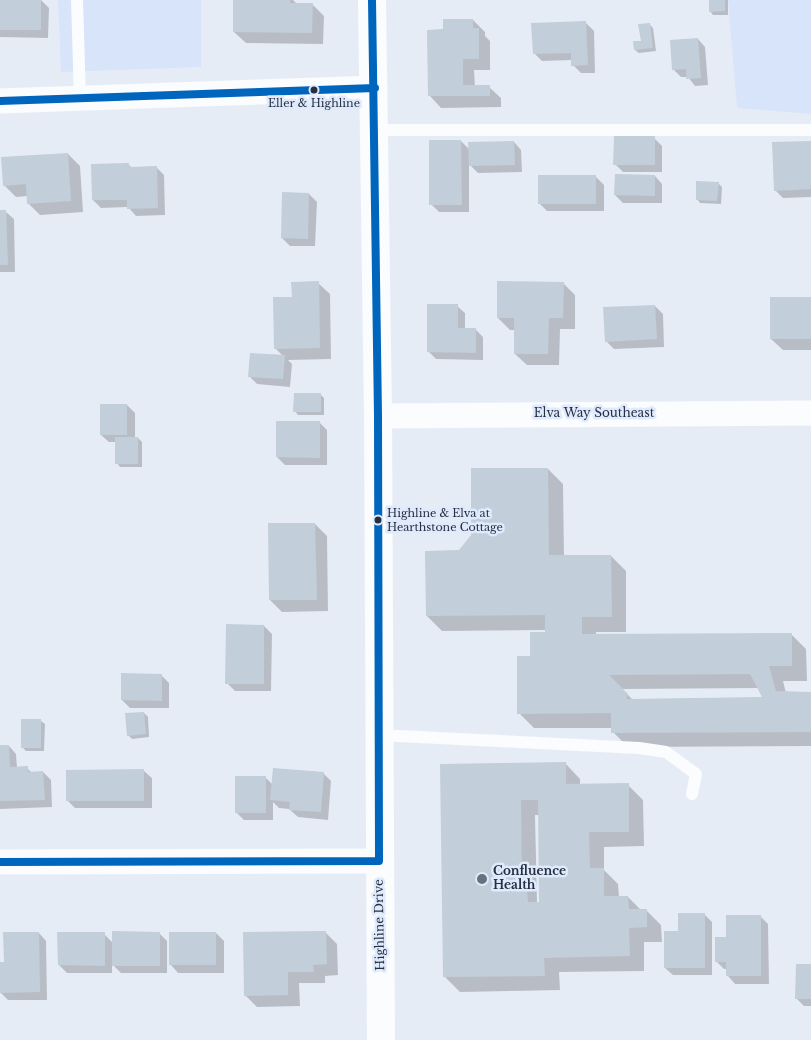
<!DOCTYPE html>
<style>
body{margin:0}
canvas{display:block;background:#e6ecf6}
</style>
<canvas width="811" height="1040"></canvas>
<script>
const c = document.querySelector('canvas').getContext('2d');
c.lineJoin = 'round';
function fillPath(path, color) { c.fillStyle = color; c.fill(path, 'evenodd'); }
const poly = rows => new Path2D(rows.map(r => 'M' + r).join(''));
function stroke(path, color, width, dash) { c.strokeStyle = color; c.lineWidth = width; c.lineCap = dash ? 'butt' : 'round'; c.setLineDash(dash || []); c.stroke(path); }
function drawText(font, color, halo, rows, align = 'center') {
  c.font = font + ' "Libre Baskerville",serif'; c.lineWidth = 5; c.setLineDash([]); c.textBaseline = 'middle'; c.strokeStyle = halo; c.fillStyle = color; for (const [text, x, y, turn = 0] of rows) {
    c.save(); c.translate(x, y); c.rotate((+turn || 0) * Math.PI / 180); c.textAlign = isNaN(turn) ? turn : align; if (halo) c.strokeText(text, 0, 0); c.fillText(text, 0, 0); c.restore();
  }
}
const built = poly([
 [58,0,201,0,201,67,61,72],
 [728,0,811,0,811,114,737,108]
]);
const shadow = poly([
 [0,0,41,0,49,8,48,38,0,37],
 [234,0,293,0,297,4,312,4,324,16,323,44,246,43,234,32],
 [710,0,728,0,728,15,713,15,710,11],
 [473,20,485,32,485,36,490,41,490,70,474,70,475,87,489,87,501,98,501,107,441,108,430,96,445,31],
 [586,23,594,31,595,73,581,73,573,65,572,60,542,61,534,53],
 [649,24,653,28,656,51,639,53,635,50,642,42],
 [698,39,705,47,708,85,695,86,688,77,681,77,673,69],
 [654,138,662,146,662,172,623,172,615,164],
 [461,141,470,150,514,142,521,150,522,172,478,173,469,164,469,212,439,212,431,204],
 [811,143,811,197,783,198,775,190],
 [68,154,80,166,83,212,40,215,28,203,28,196,16,197,4,185],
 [128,164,132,168,156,167,164,175,165,215,136,216,128,207,101,208,93,200],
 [655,176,662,184,662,203,623,203,615,195],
 [596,177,604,185,604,211,547,211,539,203],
 [718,183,722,187,721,204,700,203,697,199],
 [309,194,317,202,315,246,290,246,282,238],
 [0,212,6,212,14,219,15,272,0,272],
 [318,283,330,294,331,359,288,360,292,364,290,387,257,384,249,376,283,356,275,348,293,298],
 [563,283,575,295,575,329,560,329,559,365,527,365,515,354,515,330,510,330,498,318],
 [811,298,811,350,783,350,771,339],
 [457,306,465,313,465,329,475,329,483,337,483,360,436,359,428,351],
 [655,306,663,314,664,347,614,349,606,341],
 [320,394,324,398,324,415,298,415,295,411],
 [127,405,135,413,135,438,138,438,142,442,142,467,120,467,117,463,117,442,109,442,101,435],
 [320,423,327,430,327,465,285,465,277,457],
 [548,469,563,484,564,557,611,556,626,571,626,632,596,632,596,636,791,634,806,649,807,681,783,681,786,693,811,693,811,746,628,747,613,732,613,728,534,728,519,713,532,657,546,633,546,630,442,631,427,616,460,551],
 [759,688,764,698,633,700,622,689],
 [315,524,327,536,328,611,282,612,270,600],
 [264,626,272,634,271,691,235,691,227,683],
 [161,675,169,683,169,708,130,708,122,700],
 [144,713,148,717,149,737,132,739,128,735],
 [41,721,45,724,44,751,26,751,22,747],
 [9,746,16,754,17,768,27,768,32,773,43,772,51,780,52,807,0,809,0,747],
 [565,763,580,779,580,785,628,785,643,800,644,846,604,847,604,870,618,884,619,897,628,897,641,910,646,910,661,925,662,942,644,942,644,971,559,972,560,990,460,992,445,977,441,765],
 [535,815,539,815,541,904,537,902],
 [144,771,152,778,152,808,75,808,68,801],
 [323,773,331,781,328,820,298,817,289,809,279,808,273,802,273,820,244,820,237,813,265,777,272,784],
 [704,914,712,922,712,975,673,975,665,968],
 [760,916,768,924,769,984,735,984,728,976,727,969,724,969,716,961,727,939],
 [325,932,337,944,338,975,325,976,325,983,299,983,300,1006,257,1007,245,995],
 [39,933,46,941,47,1000,8,1000,0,992,0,963,5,963],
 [159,933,167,941,167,973,121,973,112,964,112,973,67,973,59,965,104,934,113,943],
 [216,933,224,941,224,973,178,973,171,965],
 [811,965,811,1006,804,1006,797,999]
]);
const building = poly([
 [0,0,41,0,41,30,0,30],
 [233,0,290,0,290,3,313,3,312,33,233,32],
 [709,0,725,0,725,11,709,12],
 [443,19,473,19,473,28,479,28,479,59,463,59,463,85,490,85,490,96,428,96,427,30,443,29],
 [586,21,588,65,571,66,571,53,533,54,531,23],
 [650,23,653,48,634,50,633,41,641,41,638,24],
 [698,38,701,78,686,79,686,69,672,70,670,40],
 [614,136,655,136,655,165,613,165],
 [429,140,461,140,462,205,429,205],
 [514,141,515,165,469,166,468,142],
 [811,141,811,189,774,191,772,142],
 [68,153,71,201,27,204,26,184,3,186,1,157],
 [129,163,129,167,157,166,158,208,127,209,127,200,92,200,91,164],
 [615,174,655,175,655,196,614,195],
 [538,175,596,175,596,204,538,204],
 [696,181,719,182,717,201,696,200],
 [282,192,309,193,308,239,281,238],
 [0,210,6,210,8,265,0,265],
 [319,281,320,348,274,349,273,297,292,297,291,282],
 [497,281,564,282,563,318,549,318,548,354,514,354,514,318,497,318],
 [770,297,811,297,811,339,770,339],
 [427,304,458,304,458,328,476,328,476,353,427,352],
 [655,305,657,339,605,342,603,307],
 [250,353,285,355,283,379,248,377],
 [294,393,321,393,321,412,293,412],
 [100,404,127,404,127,435,100,435],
 [276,421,320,421,320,458,276,457],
 [115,437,138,437,138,464,115,464],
 [471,468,548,468,549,555,611,555,612,617,582,617,582,634,792,633,792,666,769,666,776,691,811,692,811,732,611,733,611,713,517,714,517,656,530,656,530,632,545,632,545,615,426,616,425,551,459,550,471,535],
 [750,674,762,697,626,699,628,694,609,675],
 [268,523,315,523,317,600,269,600],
 [226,624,264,625,264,684,225,684],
 [121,673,162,674,162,701,121,700],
 [144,712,146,734,127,736,125,713],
 [21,719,41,719,41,748,21,748],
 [0,745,9,745,10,767,28,766,28,772,43,771,45,800,0,801],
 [566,762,566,784,629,783,629,832,589,832,590,868,604,868,604,896,628,896,629,909,647,909,647,927,629,928,630,956,544,958,545,976,443,977,440,764],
 [521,800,538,800,539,902,528,902,527,890,522,891],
 [273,768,324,772,321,812,289,810,290,802,270,800],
 [144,769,144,801,66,801,66,770],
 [235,776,266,776,266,813,235,813],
 [678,913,705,913,705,968,664,968,664,931,678,931],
 [726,915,761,915,761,976,726,976,726,962,715,962,715,937,726,937],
 [112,931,160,932,160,966,112,966],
 [326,931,327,964,313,965,314,972,288,972,288,995,244,996,243,932],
 [3,932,39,932,40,992,0,993,0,962,4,962],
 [57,932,105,932,105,966,58,965],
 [169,932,216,932,216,965,169,965],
 [796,964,811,964,811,999,795,999]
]);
const service = poly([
 [77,0,80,98],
 [375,130,811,130],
 [379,735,639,748,666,752,696,774,692,794]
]);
const minor = poly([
 [0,101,375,88],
 [378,416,811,413],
 [0,862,379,861]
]);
const tertiary = poly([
 [372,0,378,416,381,1040]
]);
const bus1 = poly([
 [0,101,375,88],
 [0,862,379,861,378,416,372,0]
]);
const markers = [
 [314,90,4.5,"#252f40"],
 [378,520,4.5,"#252f40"],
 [482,879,6,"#697180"]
];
const busNames = [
 ["Eller & Highline",314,104],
 ["Highline & Elva at",387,514,"left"],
 ["Hearthstone Cottage",387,528,"left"]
];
const streetNames = [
 ["Elva Way Southeast",594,414],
 ["Highline Drive",380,925,-91]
];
const poiNames = [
 ["Confluence",493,872],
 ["Health",493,886]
];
fillPath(built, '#d8e4fa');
fillPath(shadow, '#0003');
fillPath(building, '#c2ced9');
stroke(service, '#fbfcfe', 12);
stroke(minor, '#fbfcfe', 25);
stroke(tertiary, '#fbfcfe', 28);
stroke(bus1, '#0065bd', 8);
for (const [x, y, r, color] of markers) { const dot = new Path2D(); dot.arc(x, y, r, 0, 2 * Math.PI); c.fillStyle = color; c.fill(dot); stroke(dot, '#dfeafd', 2); }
drawText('11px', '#252f40', '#dfeafd', busNames);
drawText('12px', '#252f40', '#dfeafd', streetNames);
drawText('bold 12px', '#252f40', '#dfeafd', poiNames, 'left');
</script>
